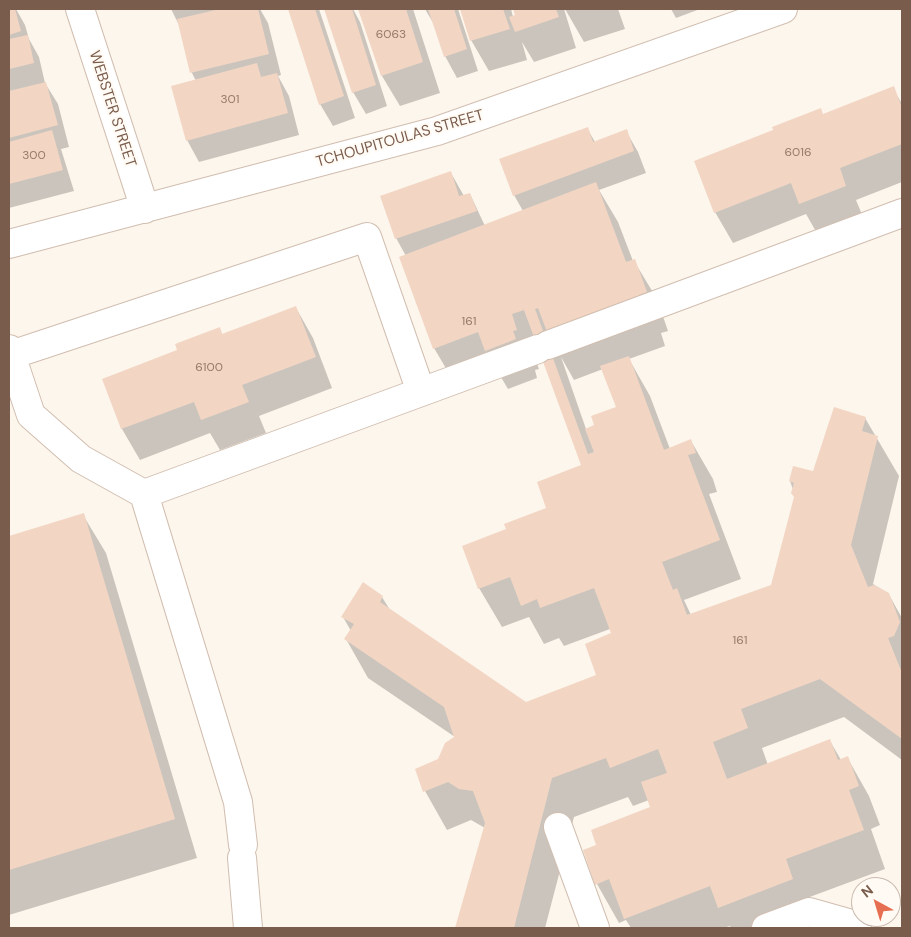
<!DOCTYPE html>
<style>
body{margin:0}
#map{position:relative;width:911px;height:937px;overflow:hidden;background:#fdf6ec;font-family:"DM Sans",sans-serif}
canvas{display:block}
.frame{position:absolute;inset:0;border:10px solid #7a5c4d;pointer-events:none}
.north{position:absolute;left:851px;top:877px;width:50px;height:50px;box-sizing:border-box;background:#fffaf3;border:1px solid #cabbb1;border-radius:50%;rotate:321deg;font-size:14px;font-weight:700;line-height:20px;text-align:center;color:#7a5c4d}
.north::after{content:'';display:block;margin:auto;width:18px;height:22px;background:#e76f51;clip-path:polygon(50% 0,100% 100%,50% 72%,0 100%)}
</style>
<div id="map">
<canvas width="911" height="937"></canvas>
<div class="frame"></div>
<div class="north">N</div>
</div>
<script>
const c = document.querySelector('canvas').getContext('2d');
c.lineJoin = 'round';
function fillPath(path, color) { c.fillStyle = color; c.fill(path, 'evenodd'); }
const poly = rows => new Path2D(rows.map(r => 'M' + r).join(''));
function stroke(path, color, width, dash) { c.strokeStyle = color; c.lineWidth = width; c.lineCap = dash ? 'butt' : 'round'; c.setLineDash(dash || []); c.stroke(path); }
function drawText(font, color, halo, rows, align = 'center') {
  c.font = font + ' "DM Sans",sans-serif'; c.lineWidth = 4; c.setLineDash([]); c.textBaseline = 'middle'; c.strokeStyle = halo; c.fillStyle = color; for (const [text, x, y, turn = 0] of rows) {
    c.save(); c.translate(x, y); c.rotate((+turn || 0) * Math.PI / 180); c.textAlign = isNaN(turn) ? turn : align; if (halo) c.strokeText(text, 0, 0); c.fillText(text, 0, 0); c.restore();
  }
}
const shadow = poly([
 [9,9,16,9,25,25,29,39,39,57,45,83,58,104,69,147,61,149,74,191,9,208],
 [171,9,260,9,268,23,281,75,278,76,289,96,299,135,199,162,187,140,196,81,192,73,181,29],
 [289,9,319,9,355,118,333,126,320,104],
 [326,9,353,9,360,22,387,106,366,114,353,92],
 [360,9,413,9,440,93,400,106,382,76],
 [425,9,458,9,478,71,457,78,445,56,435,26],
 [461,9,511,9,513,17,517,16,515,9,564,9,576,48,534,62,522,42,527,60,489,71,471,40],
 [565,9,618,9,625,29,584,42],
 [671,9,700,9,676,18],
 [893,88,902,104,902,182,856,200,863,217,818,235,806,214,733,243,715,212,824,115],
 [587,128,595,142,626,131,638,152,646,173,599,190,618,222,633,261,634,261,657,299,668,331,661,333,665,346,629,359,650,396,670,449,691,441,713,479,717,492,709,494,741,579,684,600,691,615,772,585,796,498,790,481,814,473,865,418,899,476,873,584,888,593,902,618,902,760,844,717,762,748,768,765,830,741,841,760,847,757,869,796,880,825,871,829,885,869,807,898,815,918,788,928,731,928,730,926,723,928,631,928,626,920,619,923,597,884,598,846,652,808,649,800,633,806,628,797,574,817,545,928,457,928,485,828,471,820,447,830,425,791,439,760,455,737,368,678,346,639,351,631,343,617,363,584,382,597,390,610,526,704,598,675,612,634,610,629,564,646,559,638,544,644,529,617,502,627,479,588,508,530,548,509,583,466,540,350,533,353,539,369,535,370,537,378,508,389,498,372,457,387,434,348,406,256,396,238,451,173,464,196,470,194,485,226,523,211,514,195],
 [561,357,574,380,603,369,617,407,596,425,586,429],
 [296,308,313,338,332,388,259,416,266,433,220,450,210,433,140,460,122,429,103,380,179,351,219,329,223,335],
 [83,515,106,553,197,858,9,915,9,537]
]);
const building = poly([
 [9,9,15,9,21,31,9,35],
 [220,9,258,9,269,54,190,73,177,19],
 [288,9,315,9,344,96,319,105],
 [324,9,352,9,376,85,352,93],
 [358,9,406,9,423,62,381,76],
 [428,9,454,9,467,49,444,57],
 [460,9,503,9,510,29,470,41],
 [513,9,556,9,559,17,515,32,509,17,515,15],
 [28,35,34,63,9,69,9,39],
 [257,63,261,77,277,73,288,113,186,141,171,86],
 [46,82,58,125,9,138,9,91],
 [894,86,902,108,902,144,840,168,846,186,799,204,791,183,714,213,694,161,773,130,772,127,821,108,823,114],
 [588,127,593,142,627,129,634,151,513,196,499,159],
 [52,130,63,170,9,184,9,142],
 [451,171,459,196,470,193,477,211,395,239,380,196],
 [596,182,626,262,635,259,647,292,639,295,644,307,551,342,538,308,535,309,588,454,594,452,585,429,594,425,591,416,616,407,600,366,629,356,664,450,691,439,696,453,688,455,720,540,662,562,673,590,677,588,687,615,771,585,794,497,791,493,794,483,789,481,793,466,813,471,834,407,866,417,862,431,878,436,851,545,868,587,874,585,889,593,900,622,894,636,888,638,902,673,902,739,820,679,741,709,748,728,713,742,727,779,830,739,838,760,848,756,859,786,849,790,864,830,786,859,793,879,718,908,710,886,624,919,609,879,595,885,583,850,596,845,591,830,650,807,641,782,667,773,658,749,610,768,606,758,552,778,514,928,455,928,485,823,473,791,459,789,448,782,423,792,415,769,438,759,445,743,454,737,444,707,344,639,354,624,341,617,363,582,383,596,380,602,526,702,596,675,585,644,611,633,594,588,540,608,537,599,521,606,510,577,478,589,462,546,506,529,504,524,546,508,537,482,581,465,524,310,512,314,517,330,513,331,516,339,485,351,478,332,433,349,399,257],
 [296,306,316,357,242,385,249,402,201,420,194,402,121,429,102,379,177,350,175,344,220,327,222,334],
 [84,513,175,819,9,870,9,536]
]);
const minor = poly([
 [80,9,145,209],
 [9,244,437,131,783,9],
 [548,345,902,213],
 [9,349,31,415,81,459,144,494,238,802,243,845],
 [11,355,367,237,421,392],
 [144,494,538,349],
 [558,827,595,928],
 [242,858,248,928],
 [766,928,809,912,855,925,857,928]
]);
const numberNames = [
 ["6063",391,35],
 ["301",230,100],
 ["6016",798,153],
 ["300",34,156],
 ["161",469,322],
 ["6100",209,368],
 ["161",740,641]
];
const streetNames = [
 ["WEBSTER STREET",112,109,72],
 ["TCHOUPITOULAS STREET",400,139,-16]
];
fillPath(shadow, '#0003');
fillPath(building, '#f3d5c3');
stroke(minor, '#d1beb0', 30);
stroke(minor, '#fff', 28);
drawText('12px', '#987a6a', null, numberNames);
drawText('15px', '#7a5c4d', '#fffaf3', streetNames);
</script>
